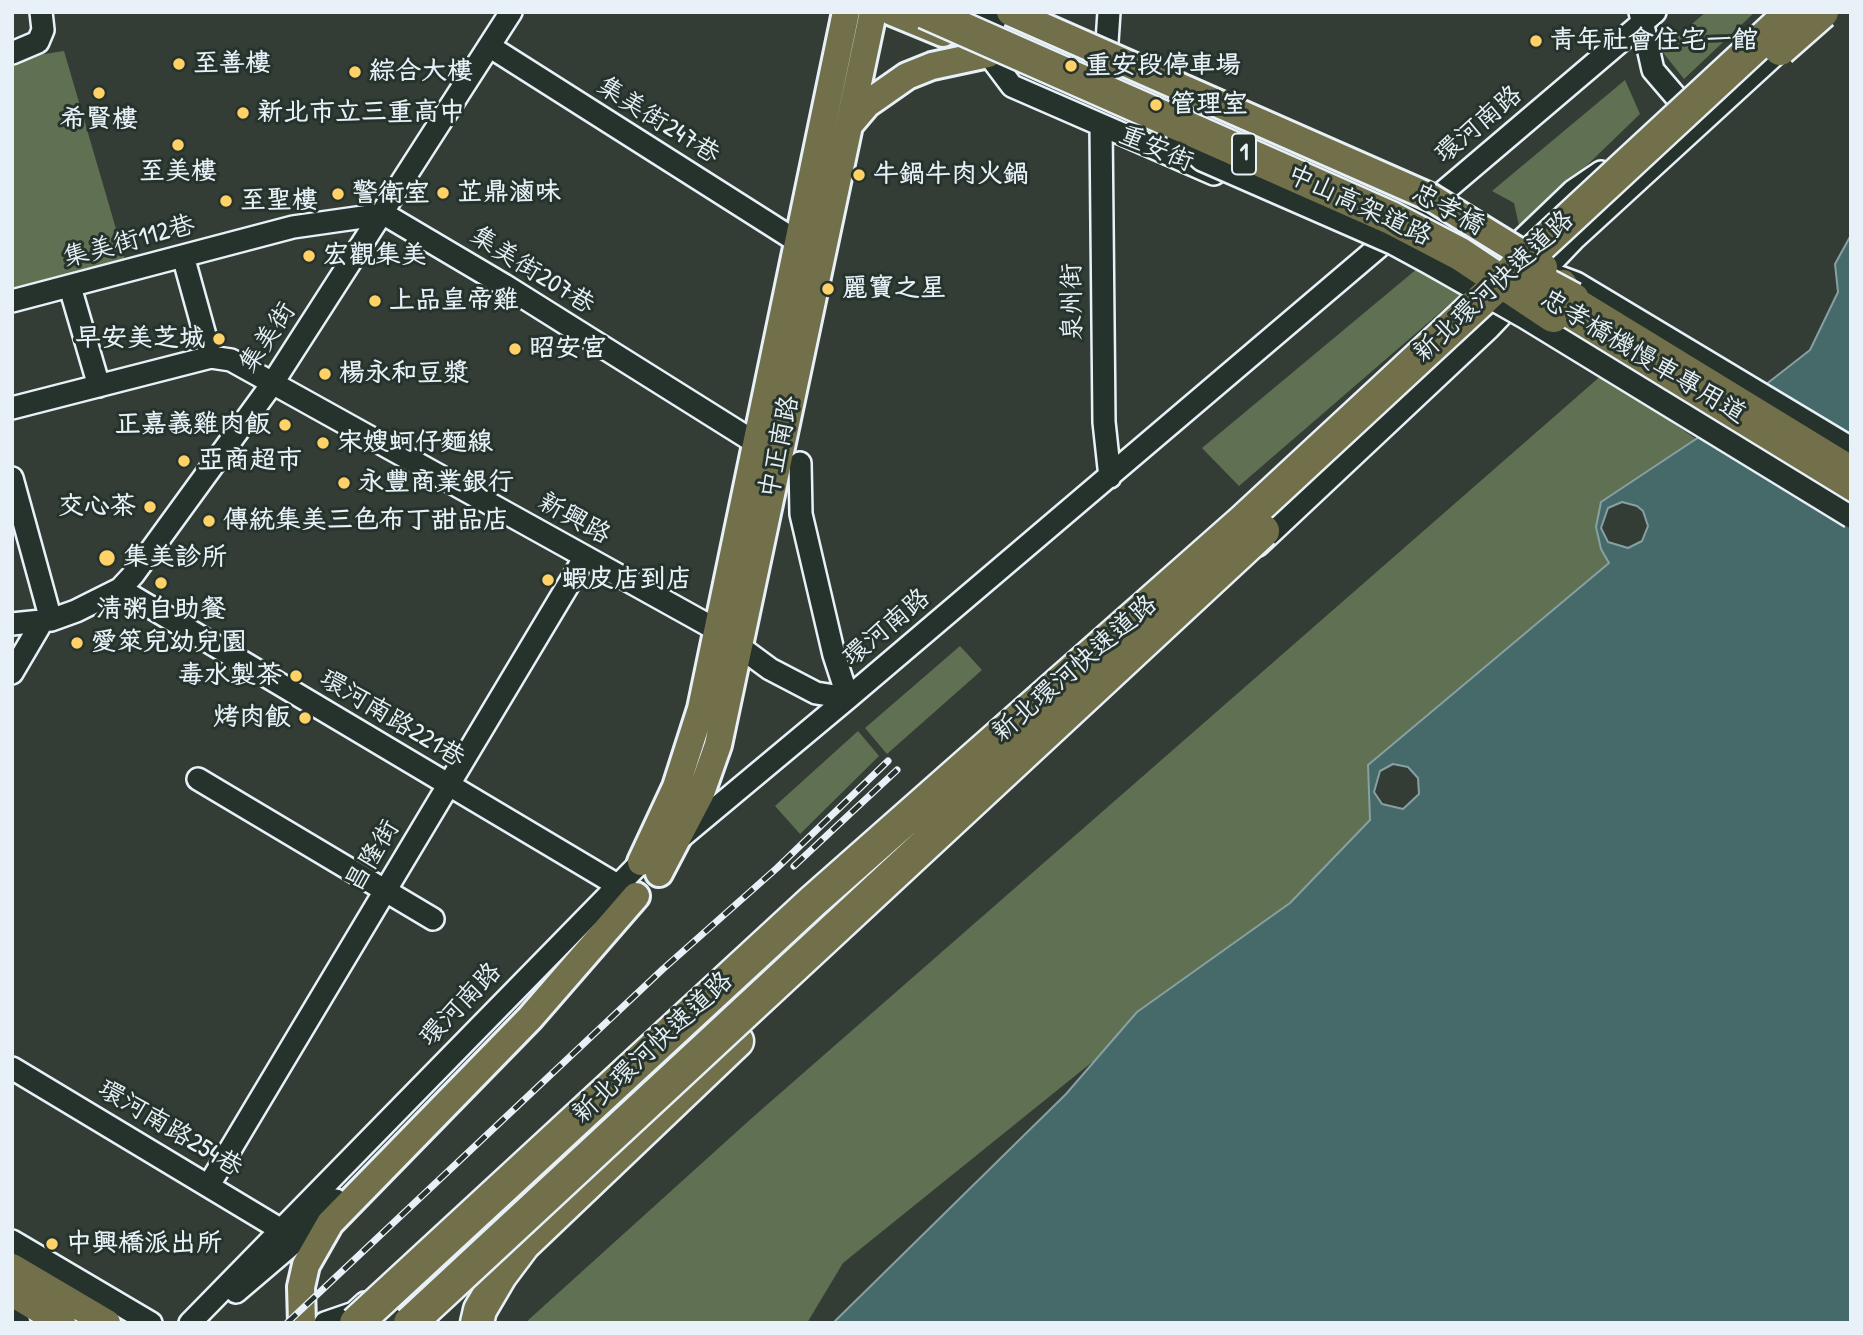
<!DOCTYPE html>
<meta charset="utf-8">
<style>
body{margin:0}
#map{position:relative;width:1863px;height:1335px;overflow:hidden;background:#343d35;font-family:"Patrick Hand",sans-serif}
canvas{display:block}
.frame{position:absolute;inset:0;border:14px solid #e8f1f8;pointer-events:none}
</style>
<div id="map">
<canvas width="1863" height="1335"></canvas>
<div class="frame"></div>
</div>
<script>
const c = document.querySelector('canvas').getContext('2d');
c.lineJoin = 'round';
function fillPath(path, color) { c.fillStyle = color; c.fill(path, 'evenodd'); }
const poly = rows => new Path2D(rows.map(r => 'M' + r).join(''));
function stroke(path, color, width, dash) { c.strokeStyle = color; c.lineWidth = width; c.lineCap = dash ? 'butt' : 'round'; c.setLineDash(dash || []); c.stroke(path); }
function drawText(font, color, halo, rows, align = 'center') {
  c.font = font + ' "Patrick Hand","LXGW WenKai TC",sans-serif'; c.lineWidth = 6; c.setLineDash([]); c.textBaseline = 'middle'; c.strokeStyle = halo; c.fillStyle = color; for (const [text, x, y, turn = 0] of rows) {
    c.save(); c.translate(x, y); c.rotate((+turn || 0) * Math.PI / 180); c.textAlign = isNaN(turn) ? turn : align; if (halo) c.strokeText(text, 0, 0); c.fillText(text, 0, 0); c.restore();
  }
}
const green = poly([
 [1706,12,1755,12,1684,79,1661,50],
 [64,51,126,263,12,291,12,59],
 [1625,80,1640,114,1520,230,1514,203,1492,191],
 [1418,268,1466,290,1239,486,1202,448],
 [1603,374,1696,439,1601,502,1601,549,1609,563,1368,765,1370,820,1334,867,843,1263,807,1323,525,1323,753,1117],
 [960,646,982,670,887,754,865,728],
 [858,731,879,756,800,834,775,806]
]);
const water = poly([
 [1851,235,1851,1323,833,1323,1066,1094,1137,1012,1290,903,1370,820,1368,765,1609,563,1601,549,1596,527,1601,502,1696,439,1810,350,1838,292,1835,264,1851,235],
 [1622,502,1637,506,1643,511,1648,526,1642,541,1628,548,1608,542,1601,528,1608,508,1622,502],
 [1393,764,1408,767,1418,778,1419,794,1403,809,1382,804,1374,792,1380,771,1393,764]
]);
const minor = poly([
 [975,12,995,25,1424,211,1473,238,1500,270],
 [1640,12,1653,70,1695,119],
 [1107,42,1109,12],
 [489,46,798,242],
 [12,53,38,42,43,30,41,12],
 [988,54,1012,86,1214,174],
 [1101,125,1104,422,1110,477],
 [183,256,211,357],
 [1560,277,1576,283,1851,448],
 [1479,281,1573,191,1601,172],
 [70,287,99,386],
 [12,301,293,227,384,214,504,285,756,443],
 [12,408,211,357,231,360,717,630,770,669,816,693,848,698,834,655,801,514,800,463],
 [12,478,51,620],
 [1258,545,1489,328,1574,239,1789,42],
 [120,589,629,892],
 [12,624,51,620,76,611,120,589,133,575,272,384,511,12],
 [12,673,42,622],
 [198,779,433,919],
 [12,1068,293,1237],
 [209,1185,585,557],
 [12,1241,151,1323],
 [236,1292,297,1240,336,1200],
 [12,1319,19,1323],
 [190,1323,641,862,679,839,848,698,1655,12],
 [325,1323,354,1313,365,1303]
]);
const major = poly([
 [892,12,943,33],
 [850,124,867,104,907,76,932,66,988,54],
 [1563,283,1573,299,1851,469],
 [1553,316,1851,498],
 [641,862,676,787,701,709,846,12],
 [659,873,701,793,718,745,873,12],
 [12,1267,107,1323],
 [12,1293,62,1323],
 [302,1323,301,1287,306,1265,330,1223,530,1018,636,896]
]);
const highway = poly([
 [477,1323,480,1310,500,1276,524,1244,737,1041]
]);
const rail = poly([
 [794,866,897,770],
 [287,1323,663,969,777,868,888,761]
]);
const minorBridge = poly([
 [1178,138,1202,160,1394,244,1429,263,1524,317,1851,517]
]);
const majorBridge = poly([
 [1010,12,1432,198,1544,267]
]);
const highwayBridge = poly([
 [925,12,1391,218,1460,254,1553,316],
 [1780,49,1822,12],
 [1515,268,1573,299],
 [356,1323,813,901,1243,521,1792,12],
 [410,1323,1263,531]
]);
const markers = [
 [1536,41,7,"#ffd166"],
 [179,64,7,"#ffd166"],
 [1071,66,7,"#ffd166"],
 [355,72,7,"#ffd166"],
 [99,93,7,"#ffd166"],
 [1156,105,7,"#ffd166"],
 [243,113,7,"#ffd166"],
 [178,145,7,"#ffd166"],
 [859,175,7,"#ffd166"],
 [443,193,7,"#ffd166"],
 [338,194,7,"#ffd166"],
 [226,201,7,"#ffd166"],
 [309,256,7,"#ffd166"],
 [828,289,7,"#ffd166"],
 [375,301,7,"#ffd166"],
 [219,339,7,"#ffd166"],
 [515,349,7,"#ffd166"],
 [325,374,7,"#ffd166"],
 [285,425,7,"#ffd166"],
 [323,443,7,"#ffd166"],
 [184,461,7,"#ffd166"],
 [344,483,7,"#ffd166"],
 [150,507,7,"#ffd166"],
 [209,521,7,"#ffd166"],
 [107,558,9,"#ffd166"],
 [548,580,7,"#ffd166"],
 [161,583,7,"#ffd166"],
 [77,643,7,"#ffd166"],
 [296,676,7,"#ffd166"],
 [305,718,7,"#ffd166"],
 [52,1244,7,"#ffd166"]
];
const shields = [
 [1244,154,24]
];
const shieldNames = [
 ["1",1244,154]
];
const poiNames = [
 ["青年社會住宅一館",1550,41],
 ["至善樓",193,64],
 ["重安段停車場",1085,66],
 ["綜合大樓",369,72],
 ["管理室",1170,105],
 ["新北市立三重高中",257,113],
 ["希賢樓",99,120,"center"],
 ["至美樓",178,172,"center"],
 ["牛鍋牛肉火鍋",873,175],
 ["芷鼎滷味",457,193],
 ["警衛室",352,194],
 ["至聖樓",240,201],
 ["宏觀集美",323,256],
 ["麗寶之星",842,289],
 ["上品皇帝雞",389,301],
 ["早安美芝城",205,339,"right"],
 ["昭安宮",529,349],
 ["楊永和豆漿",339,374],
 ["正嘉義雞肉飯",271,425,"right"],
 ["宋嫂蚵仔麵線",337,443],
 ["亞商超市",198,461],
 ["永豐商業銀行",358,483],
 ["交心茶",136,507,"right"],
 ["傳統集美三色布丁甜品店",223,521],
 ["集美診所",123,558],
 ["蝦皮店到店",562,580],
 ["清粥自助餐",161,610,"center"],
 ["愛箂兒幼兒園",91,643],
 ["毒水製茶",282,676,"right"],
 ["烤肉飯",291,718,"right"],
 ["中興橋派出所",66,1244]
];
const streetNames = [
 ["集美街247巷",658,121,32],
 ["環河南路",1479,125,-40],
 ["重安街",1156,149,23],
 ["中山高架道路",1359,206,25],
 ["忠孝橋",1448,210,29],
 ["集美街112巷",129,242,-15],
 ["集美街207巷",532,271,32],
 ["新北環河快速道路",1494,287,-43],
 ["泉州街",1073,302,-91],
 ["集美街",268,338,-56],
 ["忠孝橋機慢車專用道",1643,357,31],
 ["中正南路",780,447,-78],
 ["新興路",574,519,29],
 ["環河南路",887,628,-40],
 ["新北環河快速道路",1075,669,-41],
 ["環河南路221巷",392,719,31],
 ["昌隆街",373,856,-59],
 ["環河南路",461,1005,-46],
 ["新北環河快速道路",653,1048,-43],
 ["環河南路254巷",170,1129,31]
];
fillPath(green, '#607052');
fillPath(water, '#466a6a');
stroke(water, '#87a0a3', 2);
stroke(minor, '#e8f1f8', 26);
stroke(major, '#e8f1f8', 32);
stroke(highway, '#e8f1f8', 37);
stroke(minor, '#26332d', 21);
stroke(major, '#71704a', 26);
stroke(highway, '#71704a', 32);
stroke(rail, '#e8f1f8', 7);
stroke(rail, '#26332d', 4.5, [13]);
stroke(minorBridge, '#e8f1f8', 26, []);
stroke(majorBridge, '#e8f1f8', 32, []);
stroke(highwayBridge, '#e8f1f8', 37, []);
stroke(minorBridge, '#26332d', 21);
stroke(majorBridge, '#71704a', 26);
stroke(highwayBridge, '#71704a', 32);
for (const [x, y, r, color] of markers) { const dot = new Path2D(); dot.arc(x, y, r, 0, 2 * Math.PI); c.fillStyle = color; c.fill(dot); stroke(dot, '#26332d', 2.5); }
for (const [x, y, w] of shields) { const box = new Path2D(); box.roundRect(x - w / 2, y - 20.5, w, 41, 5); c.fillStyle = '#26332d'; c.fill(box); stroke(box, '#e8f1f8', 2); }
drawText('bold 24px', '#e8f1f8', null, shieldNames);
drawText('bold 26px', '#e8f1f8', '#26332d', poiNames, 'left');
drawText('26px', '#e8f1f8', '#26332d', streetNames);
</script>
